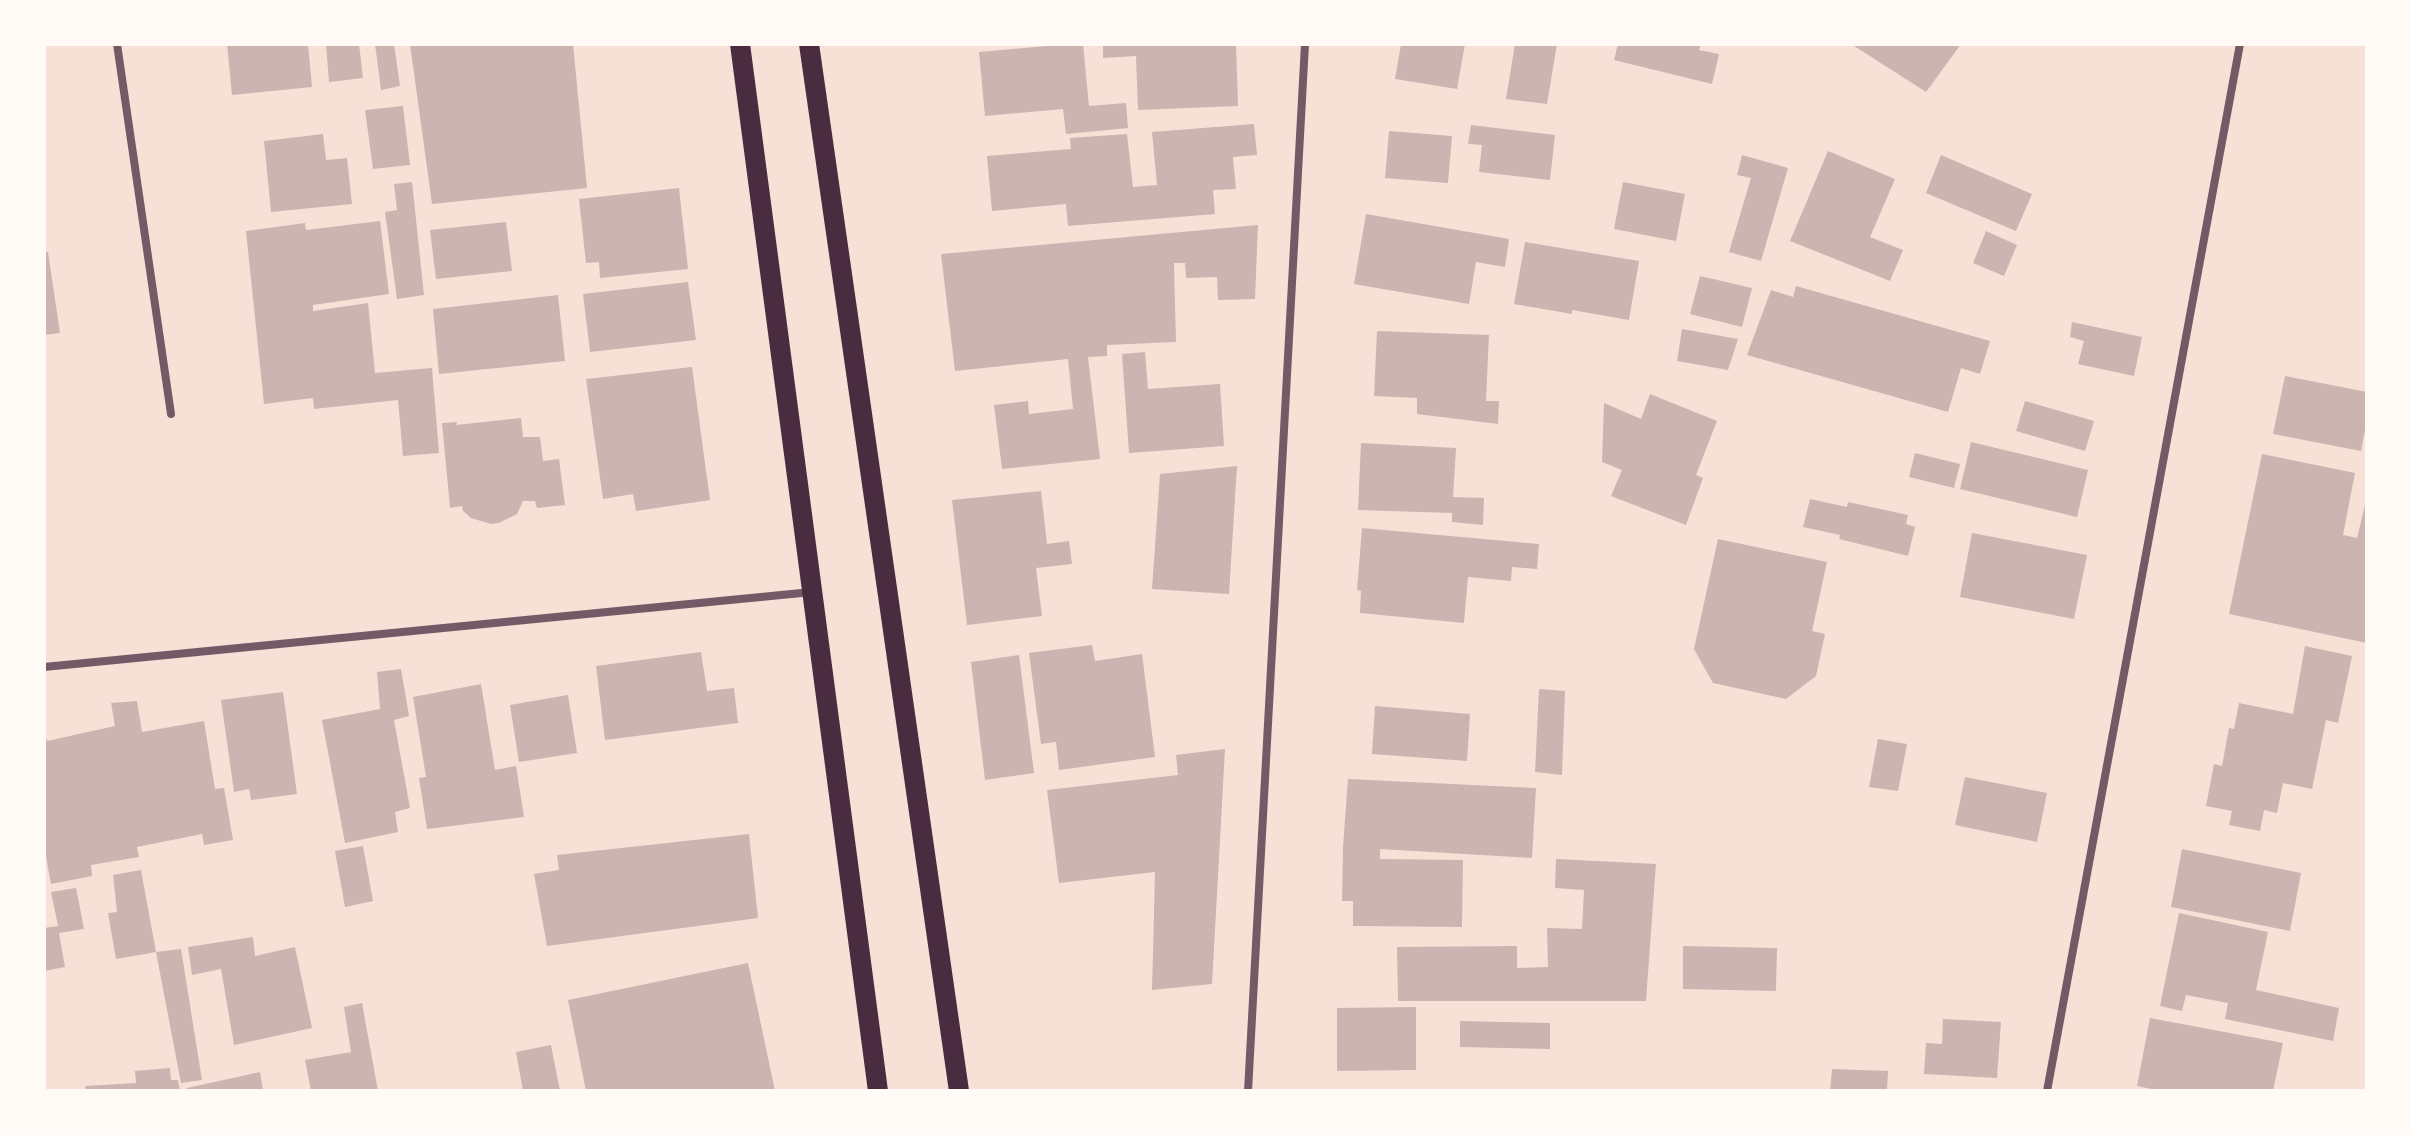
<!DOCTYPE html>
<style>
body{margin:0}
#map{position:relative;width:2411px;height:1135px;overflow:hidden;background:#f7e1d7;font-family:Rubik,sans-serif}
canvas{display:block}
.frame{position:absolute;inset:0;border:46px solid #fffaf5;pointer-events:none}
</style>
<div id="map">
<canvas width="2411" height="1135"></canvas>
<div class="frame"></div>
</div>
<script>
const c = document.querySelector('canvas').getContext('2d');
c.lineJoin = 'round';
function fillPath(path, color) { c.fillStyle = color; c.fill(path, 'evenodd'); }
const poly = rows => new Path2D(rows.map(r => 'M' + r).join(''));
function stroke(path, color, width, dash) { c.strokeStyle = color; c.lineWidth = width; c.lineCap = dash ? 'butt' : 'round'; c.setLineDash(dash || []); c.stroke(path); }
const building = poly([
 [227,44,308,44,312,87,232,95],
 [326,44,359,44,363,78,329,82],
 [375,44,394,44,400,86,381,90],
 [410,44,573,44,587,188,432,204],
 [1069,44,1083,44,1089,106,1126,103,1128,128,1066,134,1063,109,985,116,979,52],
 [1103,44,1236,44,1238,106,1138,110,1136,56,1103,58],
 [1401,44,1465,44,1457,89,1395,79],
 [1515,44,1557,44,1547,104,1506,99],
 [1618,44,1701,44,1699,50,1719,54,1712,84,1614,60],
 [1851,44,1961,44,1926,92],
 [403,106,410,165,373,169,365,110],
 [1254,124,1257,155,1233,157,1236,189,1213,190,1215,214,1068,226,1066,204,992,211,987,156,1071,149,1070,138,1127,134,1133,187,1157,185,1152,132],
 [1471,125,1555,135,1550,180,1479,172,1482,145,1468,144],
 [1389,131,1452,136,1448,183,1385,178],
 [323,134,326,160,347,158,352,204,271,212,264,141],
 [1828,151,1895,179,1870,237,1903,250,1890,281,1790,241],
 [1742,155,1788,168,1761,261,1729,252,1751,178,1737,175],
 [1941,155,2032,194,2016,231,1926,193],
 [412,182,424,295,397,299,385,212,397,210,394,184],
 [1623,182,1685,194,1676,241,1614,229],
 [679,188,688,269,600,278,599,262,586,263,579,199],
 [1366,214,1509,239,1505,267,1476,262,1469,304,1354,284],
 [380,221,389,294,313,305,313,311,368,303,375,373,432,368,439,453,403,456,398,400,314,409,313,398,264,404,246,231,305,223,306,230],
 [506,222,512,271,436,279,430,230],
 [1258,225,1255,299,1218,300,1217,277,1186,278,1185,263,1174,263,1176,342,1107,345,1107,356,1088,357,1100,459,1002,469,994,405,1028,401,1029,414,1073,409,1068,359,955,371,941,254],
 [1986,231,2017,245,2004,276,1973,263],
 [1525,242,1639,261,1629,320,1572,310,1572,314,1514,304],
 [48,252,60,333,44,335,44,253],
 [1700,276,1752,288,1742,327,1690,314],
 [688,282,696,340,590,352,583,294],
 [1796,286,1990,341,1980,374,1961,368,1948,412,1747,355,1771,290,1793,297],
 [558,295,565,361,439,374,433,309],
 [2072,322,2142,337,2134,376,2078,364,2084,341,2070,337],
 [1682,329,1738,339,1728,370,1677,361],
 [1377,331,1489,335,1486,401,1499,401,1498,424,1417,414,1417,398,1374,396],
 [1145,352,1148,389,1220,384,1224,446,1129,453,1122,354],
 [692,367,710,500,636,511,633,494,603,499,586,379],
 [2285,376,2367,392,2367,419,2361,451,2273,434],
 [1650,394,1717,421,1696,475,1703,478,1686,525,1611,496,1622,470,1602,462,1604,403,1641,419],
 [2025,401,2094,421,2085,451,2016,431],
 [521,418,523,437,540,437,543,461,559,459,565,505,537,508,535,501,523,501,517,514,499,523,491,524,471,518,463,511,462,506,450,508,442,423,457,422,456,425],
 [1971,442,2088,470,2077,517,1960,489],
 [1361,443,1456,448,1453,497,1484,498,1483,525,1452,522,1452,513,1358,510],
 [1915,453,1960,464,1954,488,1909,477],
 [2262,454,2355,473,2343,535,2357,538,2367,497,2367,643,2229,614],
 [1237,466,1229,594,1152,589,1160,474],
 [1041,491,1047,544,1069,541,1072,564,1036,568,1042,616,967,625,952,500],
 [1810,499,1847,507,1848,502,1908,515,1906,524,1915,527,1908,556,1839,539,1840,535,1803,527],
 [1362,528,1539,544,1537,569,1512,567,1511,581,1468,577,1464,623,1360,613,1361,591,1357,590],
 [1972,533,2087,555,2074,619,1960,597],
 [1718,539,1827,562,1812,631,1825,634,1816,676,1786,699,1713,683,1694,649],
 [1092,645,1095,661,1142,654,1155,757,1059,770,1056,742,1041,744,1029,653],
 [2305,646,2352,656,2338,723,2326,720,2312,789,2283,783,2277,813,2264,810,2260,831,2229,825,2232,811,2206,806,2214,764,2222,766,2229,728,2234,729,2239,703,2293,714],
 [701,652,707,691,734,688,738,723,605,740,596,666],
 [1019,655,1034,773,985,780,971,662],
 [401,669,409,716,394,720,410,808,395,812,398,832,345,843,322,720,380,709,377,672],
 [481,684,495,770,516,766,524,817,427,829,419,778,426,777,413,697],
 [1539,689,1565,691,1562,775,1535,772],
 [283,692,297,794,251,800,249,789,234,792,221,700],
 [568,695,577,753,519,762,510,705],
 [137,701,142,732,204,721,215,789,224,788,233,840,204,845,202,834,137,847,139,857,91,865,92,876,51,884,44,845,44,732,47,741,115,726,111,703],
 [1375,706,1470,714,1467,761,1372,754],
 [1878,739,1907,744,1898,791,1869,787],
 [1225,749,1212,984,1152,990,1155,872,1059,883,1047,790,1178,775,1176,755],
 [1965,777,2047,793,2037,842,1955,825],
 [1348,779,1536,788,1532,858,1380,849,1380,859,1463,860,1462,927,1353,926,1353,901,1342,901,1343,847],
 [749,834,758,918,547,946,534,874,559,870,557,855],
 [363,846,373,901,345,907,335,851],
 [2182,849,2301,873,2290,931,2171,907],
 [1556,859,1656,864,1646,1001,1398,1001,1397,947,1517,946,1517,968,1548,967,1547,928,1582,929,1584,890,1555,888],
 [141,870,156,952,116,959,108,913,117,912,113,875],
 [76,888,84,929,59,933,65,967,44,971,44,928,58,926,51,892],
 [2179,913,2268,932,2256,990,2339,1008,2333,1041,2225,1019,2228,1003,2186,995,2182,1011,2160,1006],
 [253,937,255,956,295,947,312,1028,234,1045,221,969,192,975,188,947],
 [1683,946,1777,948,1776,991,1683,989],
 [181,949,202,1080,181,1083,156,952],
 [748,963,775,1091,586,1091,568,1000],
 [362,1003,378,1091,311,1091,305,1060,351,1052,344,1007],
 [1416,1007,1416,1070,1337,1071,1337,1008],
 [2150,1018,2283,1043,2273,1091,2161,1091,2137,1086],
 [1943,1019,2001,1022,1997,1078,1924,1074,1926,1043,1942,1044],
 [1460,1021,1550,1023,1550,1049,1460,1047],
 [551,1045,560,1091,523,1091,516,1052],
 [170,1068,171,1080,178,1080,180,1091,86,1091,85,1086,136,1083,135,1071],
 [1832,1069,1888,1071,1887,1091,1830,1091],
 [260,1072,263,1091,187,1091,187,1088]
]);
const minor = poly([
 [117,44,171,414],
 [44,667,812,592],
 [1248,1091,1305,44],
 [2047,1091,2240,44]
]);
const primary = poly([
 [740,44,878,1091],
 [809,44,959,1091]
]);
fillPath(building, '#ccb4b1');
stroke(minor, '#755966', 8);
stroke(primary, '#4a2c40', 20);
</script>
